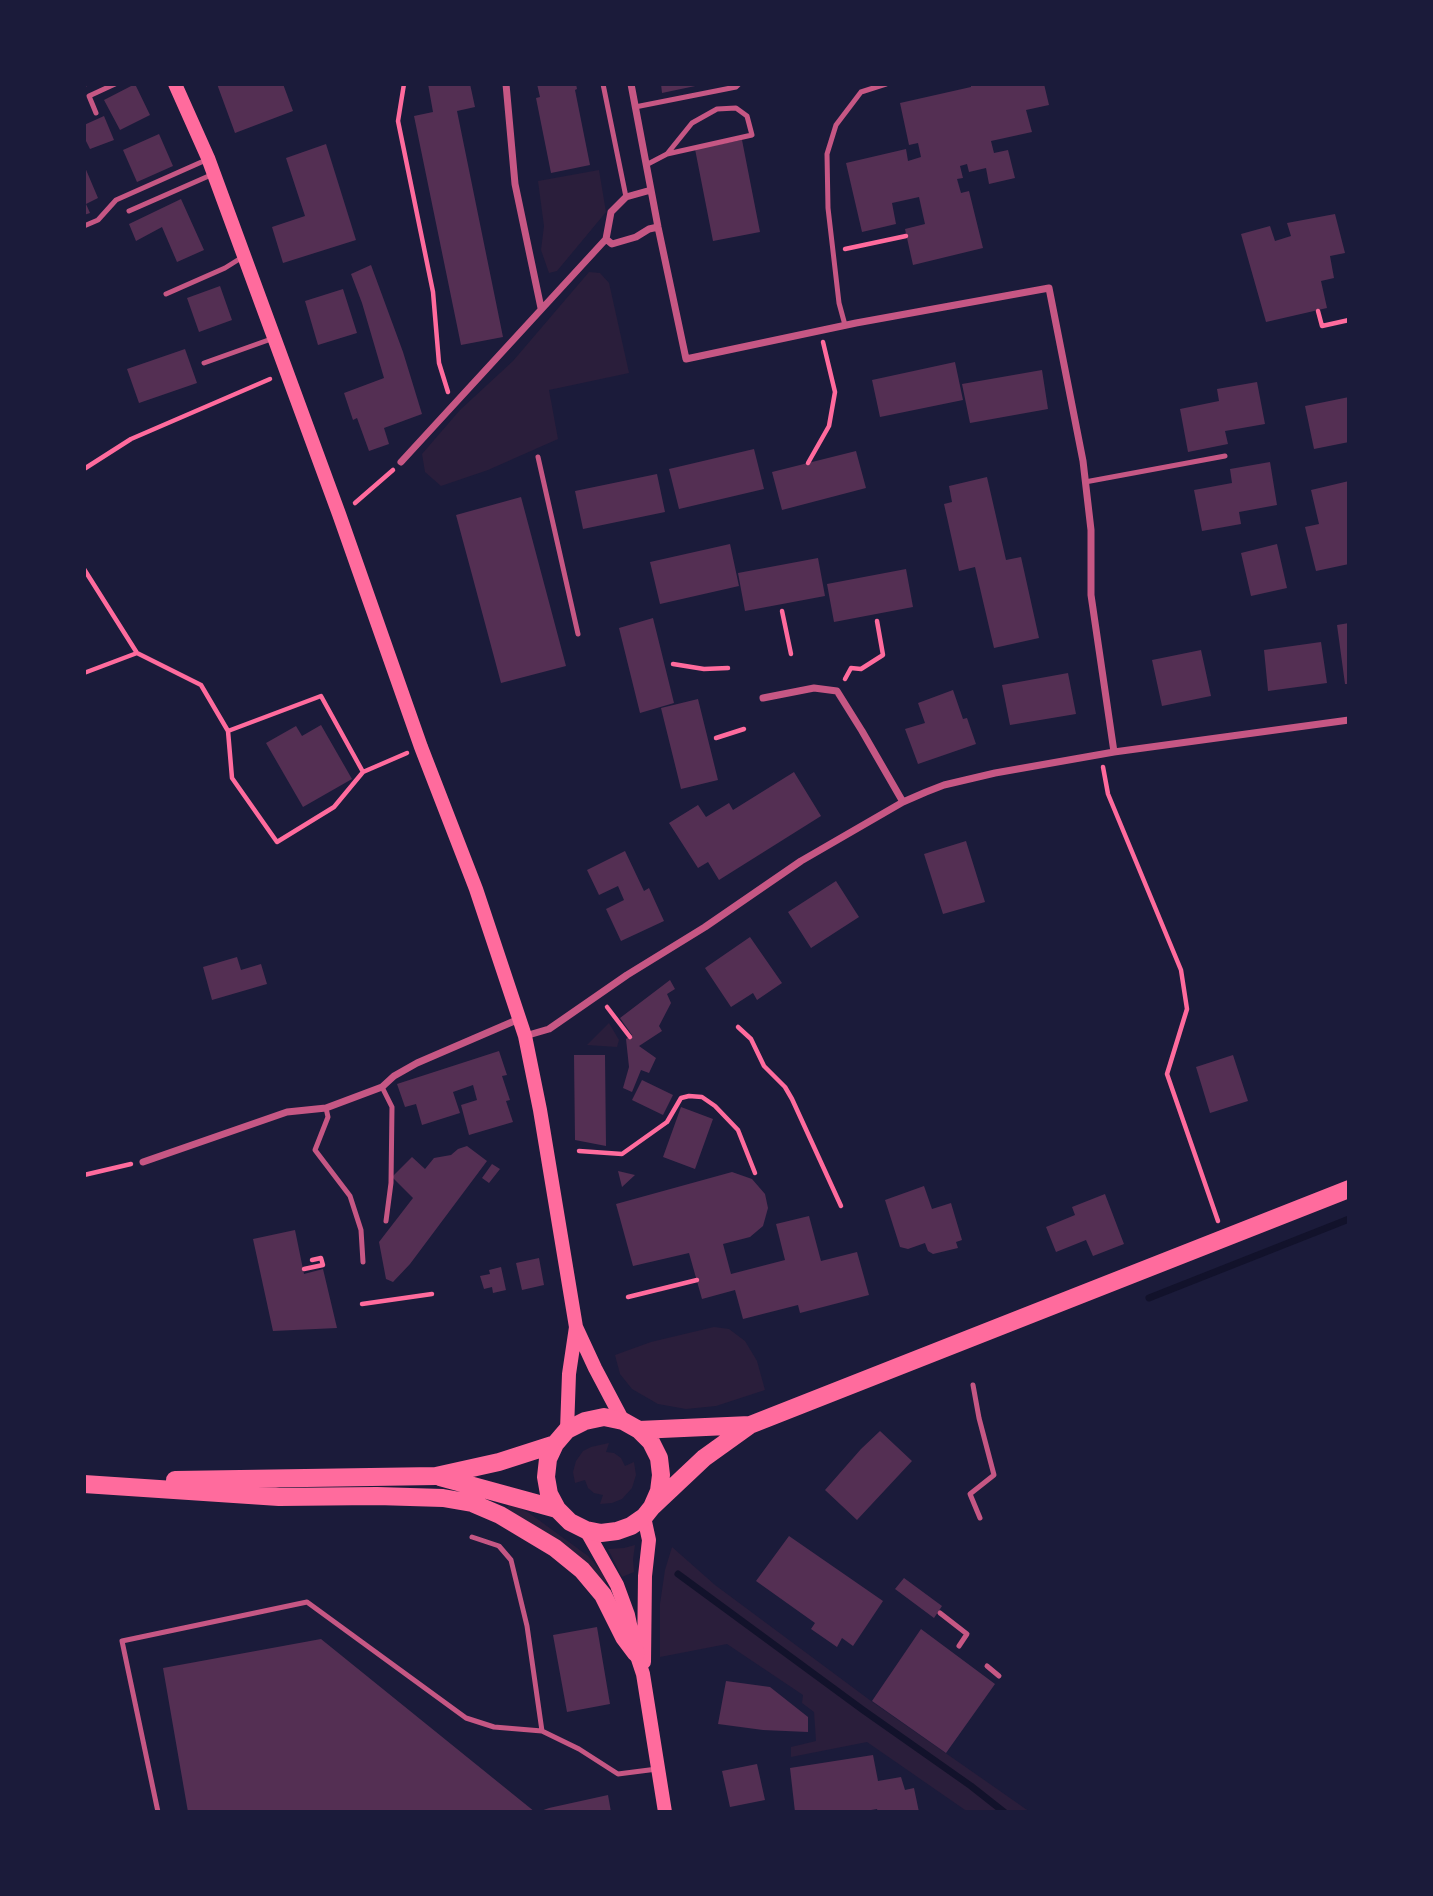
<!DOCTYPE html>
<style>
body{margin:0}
#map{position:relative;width:1433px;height:1896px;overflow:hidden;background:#1b1b3a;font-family:"Varela Round",sans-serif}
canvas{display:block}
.frame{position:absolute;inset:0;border:86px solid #1b1b3a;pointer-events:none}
</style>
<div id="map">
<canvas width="1433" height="1896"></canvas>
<div class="frame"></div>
</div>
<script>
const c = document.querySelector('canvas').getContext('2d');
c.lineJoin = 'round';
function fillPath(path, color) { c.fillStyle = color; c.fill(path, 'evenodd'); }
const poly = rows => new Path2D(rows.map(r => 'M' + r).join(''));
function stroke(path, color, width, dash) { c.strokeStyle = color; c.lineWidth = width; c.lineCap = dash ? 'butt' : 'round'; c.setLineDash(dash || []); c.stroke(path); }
const green = poly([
 [599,170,606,212,557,271,549,273,541,250,544,226,538,181],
 [589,272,600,273,609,283,629,373,549,390,558,439,488,470,441,486,425,472,422,454,460,410,513,361],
 [609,1023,619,1040,617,1047,587,1045],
 [714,1327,729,1329,745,1341,757,1361,765,1390,716,1406,686,1409,658,1404,632,1389,620,1374,615,1355,651,1342],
 [609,1443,606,1452,614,1453,621,1458,625,1466,634,1462,636,1475,632,1488,622,1499,612,1503,600,1504,603,1495,594,1493,588,1488,585,1480,575,1483,573,1472,576,1461,583,1451,591,1447],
 [509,1502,529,1513,588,1556,609,1580,602,1585,506,1511],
 [635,1545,633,1559,634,1572,622,1577,608,1549,624,1548],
 [672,1547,715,1585,871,1701,1030,1812,968,1812,867,1742,791,1757,791,1747,816,1741,814,1712,802,1703,803,1695,727,1644,660,1657,660,1604,665,1570]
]);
const stream = poly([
 [1149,1298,1349,1219],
 [678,1574,863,1710,971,1786,1004,1812]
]);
const building = poly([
 [135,84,150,115,120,130,104,100],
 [217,84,283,84,293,111,235,133],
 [428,84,470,84,475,107,457,111,503,337,461,345,414,116,433,112],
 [537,84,576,84,577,89,575,90,590,165,551,173,536,98,540,97],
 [661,84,700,84,700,85,662,93],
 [971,84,1044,84,1049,105,1026,110,1032,132,991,141,994,153,1008,150,1015,178,989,184,986,168,969,172,967,164,960,166,963,178,957,179,961,193,969,191,983,248,913,265,905,229,925,224,919,197,892,203,896,224,862,232,846,163,906,149,908,161,921,157,918,143,909,145,900,103,971,87],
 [104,116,114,140,90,149,84,137,84,125],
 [159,134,173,166,137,182,123,150],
 [742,140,760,232,713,241,695,149],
 [326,144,356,240,283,263,272,227,305,216,286,158],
 [84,165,98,198,86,204,90,213,84,215],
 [181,199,204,250,177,262,162,227,136,241,129,224],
 [1335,214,1345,253,1330,256,1334,278,1321,281,1327,308,1266,322,1241,234,1270,226,1275,241,1291,236,1287,223],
 [371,265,403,352,422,414,384,428,389,444,369,451,357,418,353,420,344,393,384,378,362,303,351,274],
 [220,286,232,320,199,332,187,298],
 [343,289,357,333,318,345,305,301],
 [185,349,197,383,139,403,127,369],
 [955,362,963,400,880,417,872,380],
 [1042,370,1048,409,970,423,962,384],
 [1257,382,1265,424,1225,431,1228,444,1188,452,1180,409,1219,401,1217,389],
 [1349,397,1349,442,1314,449,1305,406],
 [754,449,764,489,679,509,669,469],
 [856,451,866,488,782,510,772,472],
 [1270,462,1277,505,1239,512,1241,524,1202,531,1194,490,1232,483,1230,469],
 [657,474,665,512,583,529,575,491],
 [987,477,1006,560,1021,557,1039,638,994,648,975,567,959,571,944,504,952,502,949,486],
 [1349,481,1349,564,1316,571,1305,527,1319,524,1311,490],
 [521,497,566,666,501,683,456,515],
 [730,544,739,586,660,604,650,562],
 [1277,544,1287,588,1251,596,1241,553],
 [818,558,825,596,745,611,738,573],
 [906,569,913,607,834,622,827,584],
 [653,618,674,703,640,713,619,628],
 [1349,623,1349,684,1345,684,1337,625],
 [1321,642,1327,683,1268,691,1264,650],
 [1201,650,1211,696,1162,706,1152,660],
 [1068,673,1076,714,1010,725,1002,685],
 [953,690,963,719,967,718,976,744,918,764,905,729,925,723,918,703],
 [698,699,718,780,681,789,661,708],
 [321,725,352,779,303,807,266,743,296,726,302,736],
 [794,772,821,816,719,880,708,862,698,868,669,823,698,805,706,817,729,803,733,810],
 [966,841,985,902,943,914,924,854],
 [625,851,644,891,649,888,664,921,621,941,606,909,624,900,618,886,599,895,587,870],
 [836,881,859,917,811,948,788,912],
 [750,937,782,983,757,1000,753,993,731,1007,705,968],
 [237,957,241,970,261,964,267,984,212,1000,203,967],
 [670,980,675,989,667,994,671,1003,659,1026,662,1031,639,1046,656,1058,649,1073,641,1070,632,1092,623,1088,629,1067,626,1039,632,1035,620,1018],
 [499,1051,507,1075,502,1076,510,1100,506,1101,513,1122,469,1135,461,1105,477,1100,473,1085,453,1092,460,1113,422,1125,416,1104,405,1107,397,1084],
 [574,1055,605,1055,606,1146,575,1140],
 [1233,1055,1248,1101,1210,1113,1196,1067],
 [642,1080,673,1095,663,1115,632,1100],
 [681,1107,713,1119,695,1169,663,1157],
 [467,1146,487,1161,410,1264,393,1282,386,1279,379,1242,413,1198,392,1177,412,1157,425,1169,434,1158,451,1155,458,1149],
 [492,1164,500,1169,489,1183,482,1178],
 [618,1171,635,1175,622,1187],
 [732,1172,752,1179,765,1194,768,1208,763,1226,750,1237,723,1244,731,1274,785,1260,776,1224,809,1216,821,1261,857,1252,869,1295,800,1313,798,1305,743,1319,735,1290,702,1299,689,1253,633,1266,616,1204],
 [924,1186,932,1209,951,1203,962,1240,956,1242,958,1248,933,1254,928,1251,925,1243,908,1249,900,1247,885,1200],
 [1105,1194,1124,1244,1093,1256,1086,1240,1056,1252,1046,1227,1075,1215,1072,1207],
 [295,1230,304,1274,323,1269,337,1328,273,1331,253,1239],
 [539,1258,544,1285,522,1290,516,1263],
 [501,1267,506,1290,493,1293,492,1287,484,1289,480,1276,490,1274,489,1270],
 [880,1431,912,1461,857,1520,825,1490,861,1449],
 [789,1536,883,1601,853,1646,842,1638,837,1647,811,1629,815,1623,756,1581],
 [904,1578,942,1606,934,1618,895,1589],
 [597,1627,610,1704,567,1712,553,1635],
 [921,1629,995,1684,946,1753,872,1701],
 [321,1639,535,1812,188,1812,163,1668],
 [726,1681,770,1687,808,1717,808,1732,763,1730,718,1724],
 [873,1755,878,1781,901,1777,905,1790,914,1788,919,1812,878,1812,877,1809,871,1810,871,1812,795,1812,790,1768],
 [757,1764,765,1800,730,1807,722,1771],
 [608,1795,611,1812,538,1812,549,1808]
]);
const path = poly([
 [404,84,398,121,433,292,439,363,448,392],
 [845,249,906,236],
 [1318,311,1322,326,1349,320],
 [808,463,829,426,835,392,823,342],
 [84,469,131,439,270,379],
 [355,503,393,470],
 [84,569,137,653,201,685,228,731,321,696,363,772,407,753],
 [782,611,791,654],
 [673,664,704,669,728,668],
 [84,673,137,653],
 [845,679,851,668,861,669,883,655,877,621],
 [228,731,232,778,277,842,334,807,363,772],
 [716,738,744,729],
 [1103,767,1108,794,1181,970,1187,1009,1167,1074,1218,1221],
 [607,1007,630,1037],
 [738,1027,751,1039,764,1066,785,1087,792,1099,841,1206],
 [579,1151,622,1154,667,1122,681,1098,689,1096,702,1097,715,1106,738,1130,755,1173],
 [84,1175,131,1164],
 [304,1269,323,1265,321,1258,312,1260],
 [628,1297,697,1280],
 [362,1304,432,1294]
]);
const service = poly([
 [603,84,626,197],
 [84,85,85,84],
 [635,107,736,87,739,84],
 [96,113,89,96,115,84],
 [646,165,667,154,692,123,717,109,736,108,747,116,752,135,667,154],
 [129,211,211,175],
 [84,226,98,220,116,200,206,160],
 [166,294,225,268,241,258],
 [845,325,839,303,828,208,827,154,836,125,861,92,886,84],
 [204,363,274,338],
 [538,457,578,634],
 [1085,482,1225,456],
 [382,1087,392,1107,391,1183,386,1221],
 [326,1108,328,1117,315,1150,350,1196,361,1230,363,1262],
 [973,1385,979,1418,994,1475,970,1494,980,1518],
 [472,1537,499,1546,511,1560,527,1626,542,1731],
 [940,1613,967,1634,959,1646],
 [987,1666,999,1676],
 [158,1812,122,1641,307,1602,466,1718,494,1727,542,1731,579,1749,618,1774,657,1769]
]);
const minor = poly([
 [506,84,515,184,541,308],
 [631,84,658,227,686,359,856,323,1049,288,1083,461,1091,530,1091,595,1114,752],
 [606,239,612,244,636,237,649,229,658,227],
 [401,462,606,239,611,212,626,197,651,190],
 [763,698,814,688,837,691,862,731,903,802],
 [525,1036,549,1029,627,975,705,927,801,861,903,802,926,792,944,785,995,773,1114,752,1349,720],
 [143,1162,287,1112,326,1108,382,1087,394,1076,417,1063,519,1019]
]);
const secondary = poly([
 [175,84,208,158,339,514,421,747,476,889,525,1036,540,1110,576,1327,569,1374,567,1430],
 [576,1327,595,1368,623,1421],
 [644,1517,649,1540,645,1576,644,1662],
 [586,1530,617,1585,628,1615,636,1653,643,1674,665,1812]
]);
const primary = poly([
 [639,1430,750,1425],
 [440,1477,557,1509],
 [175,1480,436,1476,499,1462,555,1444],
 [84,1484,279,1497,377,1496,443,1498,472,1503,500,1515,555,1548,582,1570,603,1595,624,1637,636,1653],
 [652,1507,659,1491,661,1475,659,1458,651,1442,639,1430,623,1421,604,1417,585,1421,567,1430,555,1444,548,1459,546,1477,549,1494,557,1509,570,1522,586,1530,601,1533,617,1531,631,1526,644,1517,652,1507,704,1458,750,1425,1349,1189]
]);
fillPath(green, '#2a1e3b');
stroke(stream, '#12122b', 7);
fillPath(building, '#542f53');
stroke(path, '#ff6b9d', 4.5);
stroke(service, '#c65784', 5);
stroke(minor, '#c65784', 7);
stroke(secondary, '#ff6b9d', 14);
stroke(primary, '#ff6b9d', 18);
</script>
